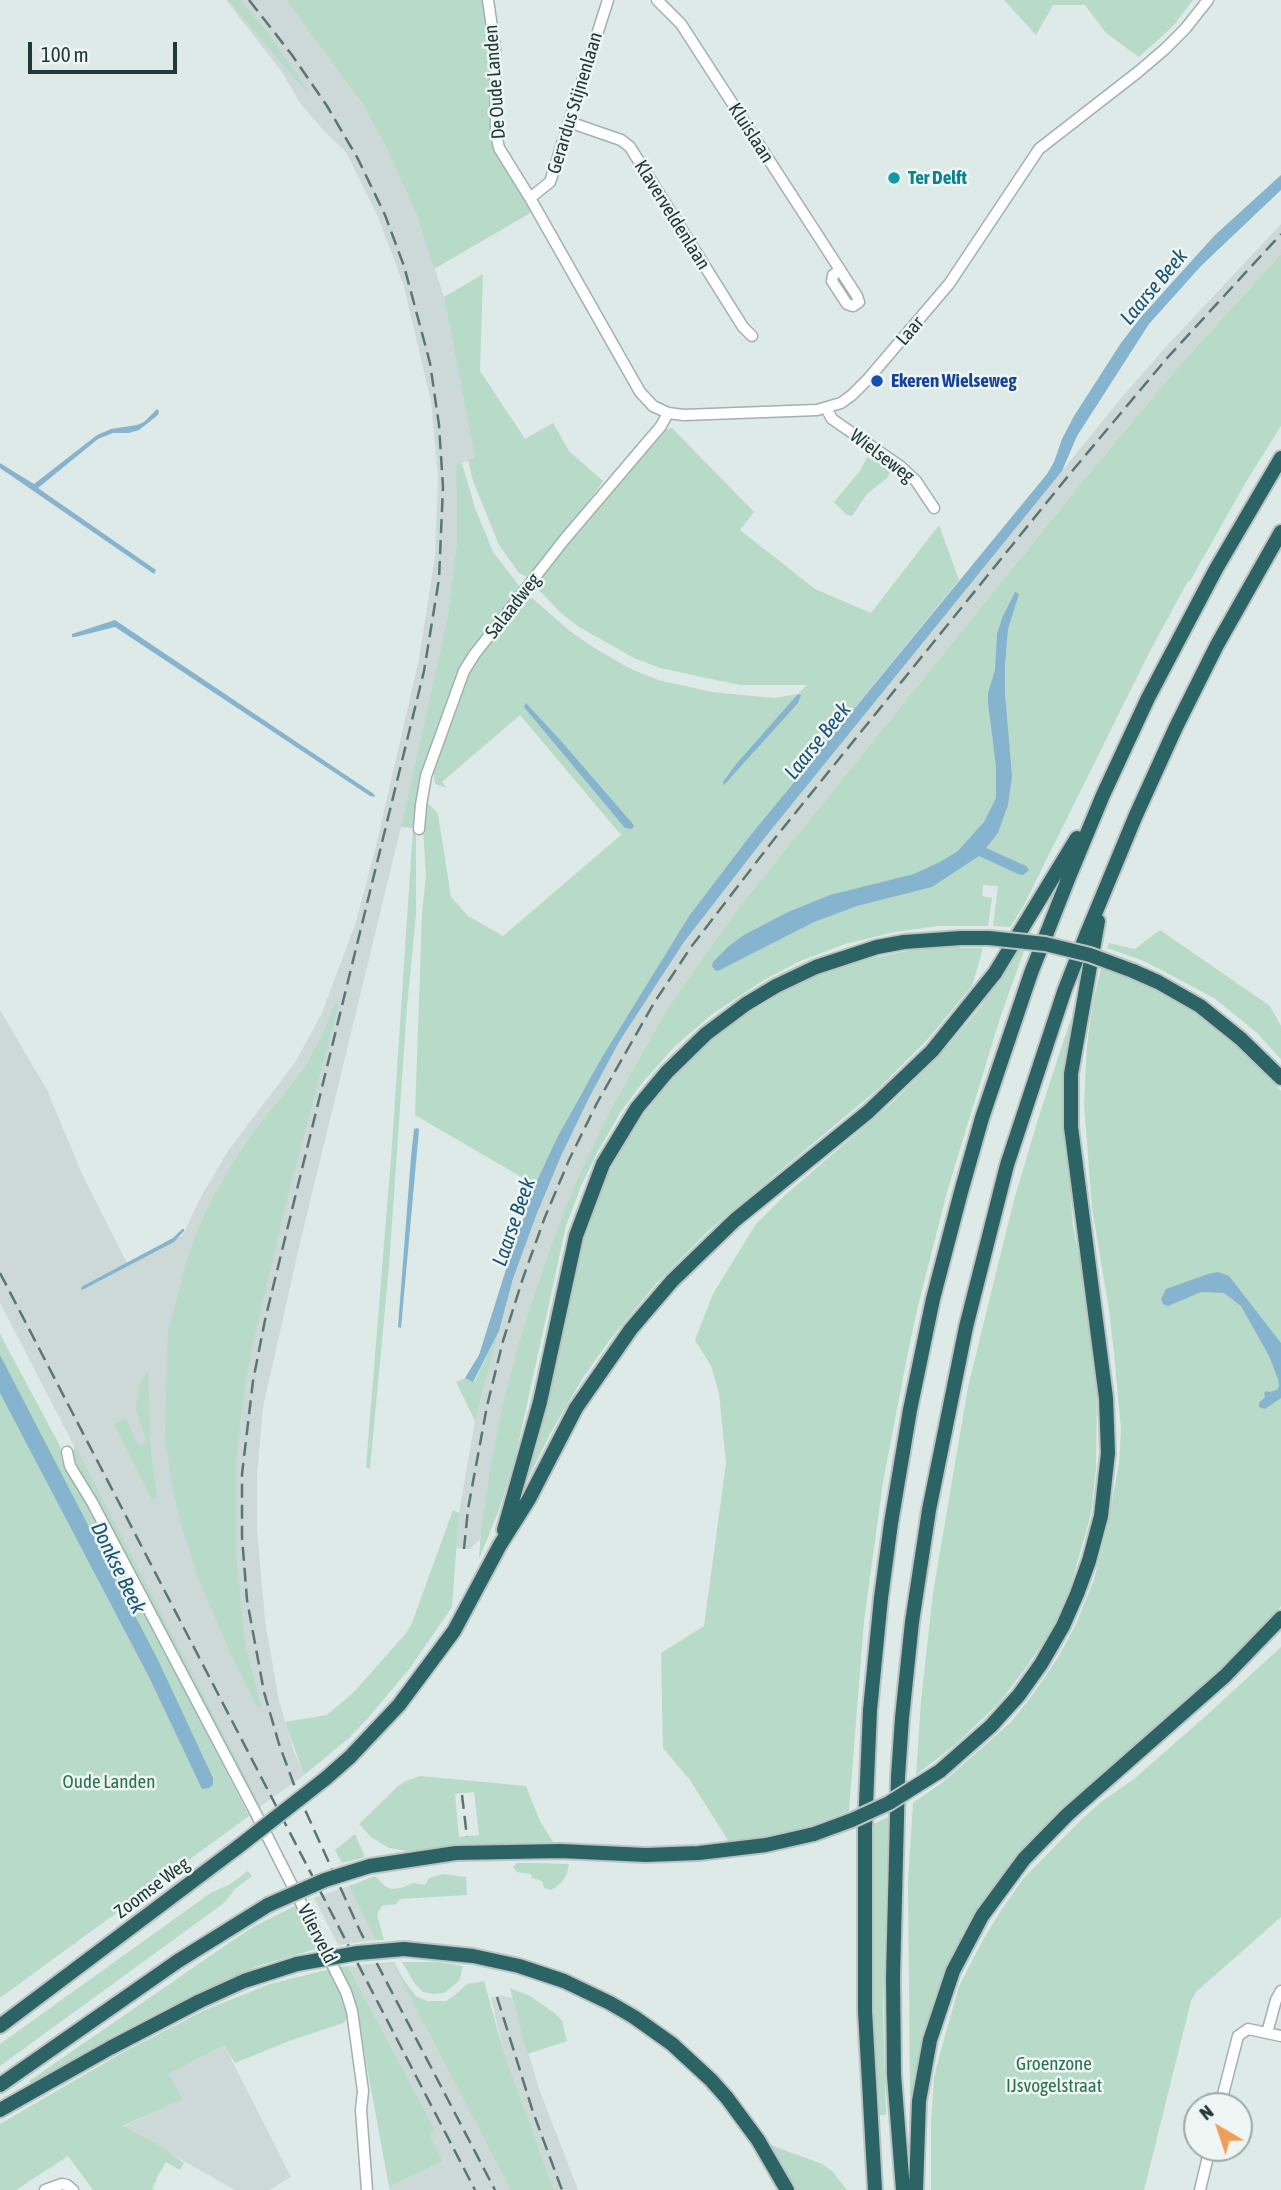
<!DOCTYPE html>
<style>
body{margin:0}
#map{position:relative;width:1281px;height:2190px;overflow:hidden;background:#deeae7;font-family:"Asap Condensed",sans-serif}
canvas{display:block}
.north{position:absolute;left:1183px;top:2092px;width:70px;height:70px;box-sizing:border-box;background:#eef6f4;border:2px solid #9caaa9;border-radius:50%;rotate:321deg;font-size:19px;font-weight:700;line-height:28px;text-align:center;color:#203938}
.north::after{content:'';display:block;margin:auto;width:24px;height:32px;background:#f19d55;clip-path:polygon(50% 0,100% 100%,50% 72%,0 100%)}
.scale{position:absolute;left:28px;top:42px;width:149px;height:32px;box-sizing:border-box;border:4px solid #203938;border-top:0;padding-left:9px;font-size:21px;line-height:24px;white-space:nowrap;color:#203938;-webkit-text-stroke:5px #eef6f4;paint-order:stroke}
</style>
<div id="map">
<canvas width="1281" height="2190"></canvas>
<div class="north">N</div>
<div class="scale">100 m</div>
</div>
<script>
const c = document.querySelector('canvas').getContext('2d');
c.lineJoin = 'round';
function fillPath(path, color) { c.fillStyle = color; c.fill(path, 'evenodd'); }
const poly = rows => new Path2D(rows.map(r => 'M' + r).join(''));
function stroke(path, color, width, dash) { c.strokeStyle = color; c.lineWidth = width; c.lineCap = dash ? 'butt' : 'round'; c.setLineDash(dash || []); c.stroke(path); }
function drawText(font, color, halo, rows, align = 'center') {
  c.font = font + ' "Asap Condensed",sans-serif'; c.lineWidth = 5; c.setLineDash([]); c.textBaseline = 'middle'; c.strokeStyle = halo; c.fillStyle = color; for (const [text, x, y, turn = 0] of rows) {
    c.save(); c.translate(x, y); c.rotate((+turn || 0) * Math.PI / 180); c.textAlign = isNaN(turn) ? turn : align; if (halo) c.strokeText(text, 0, 0); c.fillText(text, 0, 0); c.restore();
  }
}
const built = poly([
 [226,0,286,0,362,103,387,149,418,218,444,297,475,458,456,465,457,540,448,615,401,827,300,1243,263,1407,257,1475,257,1529,265,1621,279,1701,294,1752,304,1775,261,1806,0,1303,0,1010,47,1090,82,1174,127,1263,182,1236,202,1195,228,1151,296,1061,322,1013,356,922,375,850,419,659,435,556,438,475,431,401,403,283,378,217,346,152,325,132,300,103,282,72],
 [1281,224,1281,254,1180,365,1087,476,740,906,667,1009,611,1109,559,1223,538,1283,518,1345,502,1407,490,1468,480,1539,470,1549,456,1548,459,1513,475,1421,513,1279,536,1216,561,1156,589,1098,619,1042,684,942,767,835,1122,397,1163,350],
 [349,1886,376,1940,338,1945,314,1898],
 [392,1962,446,2064,511,2190,390,2190,389,2187,443,2161,428,2134,435,2130,348,1966],
 [500,1995,512,1998,539,2089,578,2190,554,2190,504,2053,491,1998],
 [224,2045,291,2177,269,2190,235,2190,123,2127,181,2099,169,2074]
]);
const green = poly([
 [228,0,240,0,268,33,311,95,295,79],
 [286,0,482,0,494,88,491,130,492,143,495,153,510,173,532,212,434,269,418,218,387,149,362,103],
 [1004,0,1193,0,1173,26,1139,57,1106,33,1085,5,1053,5,1036,35],
 [1281,254,1281,426,1246,482,1190,581,1188,581,1149,653,1023,907,1010,927,993,926,998,886,983,885,982,896,992,898,988,926,938,926,895,932,845,944,798,962,764,980,711,1015,675,1046,642,1083,620,1113,597,1153,581,1186,566,1226,515,1459,499,1510,479,1559,481,1530,490,1468,502,1407,518,1345,538,1283,559,1223,584,1165,611,1109,667,1009,740,906,1087,476,1180,365],
 [483,274,480,371,525,439,553,423,569,451,603,481,579,515,527,577,519,573,499,545,473,481,468,460,475,458,444,297],
 [672,428,754,512,740,530,815,589,871,613,939,525,959,580,749,837,689,916,579,1098,535,1185,415,1115,422,913,426,877,423,827,425,803,429,804,438,814,451,897,468,916,503,936,621,835,520,715,442,782,447,788,435,784,433,768,469,668,523,598,527,597,533,599,571,632,596,649,631,669,658,680,712,692,775,698,798,694,807,685,740,685,660,668,634,658,579,627,560,612,537,588,539,580,582,525,665,430],
 [875,451,892,465,892,469,887,478,867,494,852,516,847,515,834,502,860,471,867,457,872,460],
 [462,463,475,508,493,552,521,588,467,657,416,818,416,914,407,1007,389,1266,370,1469,366,1467,392,1145,413,828,401,827,448,615,457,540,456,465],
 [1160,930,1270,1006,1281,1026,1281,1059,1256,1032,1214,998,1144,961,1107,948,1109,943,1135,949],
 [959,945,960,948,983,948,972,986,927,1040,878,1089,708,1231,655,1285,609,1341,582,1379,550,1434,527,1481,541,1431,577,1265,587,1227,608,1175,619,1154,643,1115,658,1096,687,1063,720,1033,744,1016,790,988,818,975,862,960,922,948],
 [1018,950,1024,951,1000,1018,947,1192,918,1306,908,1352,883,1482,864,1621,849,1811,812,1825,768,1837,729,1842,690,1780,663,1748,661,1653,704,1626,726,1463,719,1393,711,1366,695,1340,713,1294,756,1224,783,1197,893,1102,939,1056,979,1009],
 [1101,968,1167,994,1220,1029,1281,1091,1281,1606,1251,1639,1214,1675,1056,1814,1006,1870,966,1927,950,1962,934,1999,926,2029,913,2096,910,2095,908,1881,913,1803,943,1782,1011,1722,1034,1693,1059,1656,1076,1624,1094,1579,1107,1529,1119,1463,1121,1429,1114,1353,1109,1310,1092,1208,1084,1104,1087,1045,1093,1002],
 [335,1004,339,1004,290,1187,250,1356,241,1414,236,1460,236,1555,245,1646,260,1702,261,1707,258,1708,224,1639,197,1575,179,1517,170,1473,165,1436,168,1332,185,1267,195,1236,210,1203,230,1168,253,1133,304,1069,321,1038],
 [1071,1018,1064,1108,1068,1163,1073,1226,1085,1289,1097,1387,1096,1470,1091,1514,1070,1588,1051,1631,1027,1666,999,1703,956,1744,916,1775,921,1701,933,1593,968,1387,1014,1200,1039,1116],
 [499,1331,475,1421,456,1382,465,1378,474,1382],
 [0,1334,60,1446,62,1462,90,1505,249,1816,0,1998],
 [148,1371,151,1453,157,1498,152,1500,114,1424,124,1419,127,1420,138,1445,147,1443,136,1409,139,1386],
 [75,1446,261,1806,259,1809,244,1788,72,1455],
 [453,1510,459,1513,452,1607,410,1668,368,1718,349,1738,304,1775,285,1722,327,1715,354,1692,407,1632,412,1623],
 [1281,1647,1281,1917,1196,1992,1191,2001,1144,2190,931,2190,931,2124,934,2077,939,2057,959,1986,983,1940,1002,1909,1023,1879,1079,1822,1101,1802,1134,1779,1208,1714],
 [420,1776,526,1786,540,1821,553,1842,456,1846,408,1851,389,1848,371,1837,359,1824,397,1787,406,1781],
 [474,1792,479,1835,459,1837,455,1794],
 [888,1817,883,2010,886,2115,877,2115,873,2032,873,1824],
 [355,1834,365,1857,342,1863,335,1850],
 [516,1863,539,1863,569,1864,567,1874,561,1883,551,1890,544,1888,542,1881,532,1878,531,1874,517,1872,513,1867],
 [248,1871,252,1876,235,1889,224,1903,0,2066,0,2044,212,1892,229,1885],
 [443,1874,466,1877,467,1895,400,1899,396,1904,382,1906,377,1914,384,1940,376,1940,349,1886,375,1876,386,1887,393,1889,401,1888,413,1883,425,1885,429,1878],
 [297,1905,319,1948,261,1965,200,1991,117,2034,31,2083,29,2081,229,1943,253,1927],
 [392,1962,394,1962,403,1979,416,1996,427,2001,446,2001,456,1994,467,1984,484,1981,504,2053,554,2190,511,2190],
 [402,1962,438,1962,463,1966,459,1981,444,1993,433,1994,423,1992,415,1984],
 [348,1966,435,2130,429,2134,443,2161,389,2187,357,2013,339,1967],
 [330,1969,339,1986,348,2012,347,2019,343,2023,292,2040,235,2063,224,2045,169,2074,182,2099,123,2126,160,2146,184,2163,180,2170,166,2162,156,2179,157,2180,152,2188,155,2190,93,2190,68,2156,16,2190,0,2190,0,2124,120,2054,205,2010,270,1984],
 [510,1988,530,1996,556,2014,562,2021,567,2041,527,2054],
 [771,2145,822,2164,832,2171,847,2190,796,2190]
]);
const water = poly([
 [1281,175,1281,190,1201,266,1149,324,1077,436,1062,471,767,835,684,942,619,1042,589,1098,561,1156,536,1216,513,1279,499,1331,473,1382,465,1378,479,1355,514,1244,535,1185,558,1136,601,1059,689,916,749,837,1047,474,1054,462,1062,439,1074,416,1121,343,1141,317,1215,235],
 [157,409,159,411,158,415,139,430,129,433,113,433,98,439,38,488,156,570,154,574,0,468,0,463,34,484,97,435,111,429,137,425,144,422],
 [1015,592,1019,594,1008,629,1005,664,1005,694,1012,776,1008,805,998,833,986,848,1026,866,1029,870,1027,872,1023,875,1018,874,979,856,932,887,857,906,814,922,718,971,715,970,712,966,713,962,730,945,744,935,788,912,830,895,914,874,940,862,958,851,984,822,996,798,996,766,988,703,988,693,995,670,997,634,1003,616],
 [115,620,374,794,375,797,370,796,115,627,75,637,72,637,72,634],
 [798,694,801,695,798,703,724,785,723,782,737,763],
 [526,703,561,741,632,823,634,826,632,829,625,828,524,707],
 [418,1128,419,1130,401,1328,398,1327,411,1157,414,1129],
 [182,1229,184,1229,184,1231,174,1242,82,1290,81,1288,83,1286,173,1238],
 [1218,1272,1229,1276,1281,1343,1281,1398,1265,1409,1259,1407,1259,1403,1265,1397,1264,1393,1266,1391,1270,1392,1277,1390,1279,1386,1278,1379,1269,1356,1241,1306,1224,1293,1201,1292,1168,1306,1163,1304,1161,1299,1166,1289,1208,1274],
 [0,1355,158,1660,213,1778,213,1785,209,1788,202,1789,149,1677,0,1393]
]);
const minor = poly([
 [488,0,495,48,496,134,499,148,530,198,640,392,653,406,668,413,684,415,817,410,841,403,852,395,868,379,949,284,1039,149,1138,72,1165,49,1185,29,1208,0],
 [657,0,681,24,857,296,859,302,853,306,847,304,832,281,833,275,840,270],
 [569,122,621,140,630,147,743,327,752,336],
 [530,198,550,182,608,0],
 [826,408,832,419,900,466,916,481,934,508],
 [419,829,421,805,426,776,464,671,474,655,564,540,661,426,668,413],
 [67,1452,70,1466,92,1502,254,1810,346,1992,352,2011,363,2091,361,2110,367,2190],
 [1267,2033,1276,2000,1281,1991],
 [1220,2106,1238,2036,1248,2029,1281,2036],
 [45,2190,62,2184,67,2185,73,2190],
 [1200,2190,1210,2148]
]);
const highway = poly([
 [1133,971,1158,982,1200,1006,1241,1039,1281,1078],
 [504,1530,540,1402,576,1236,603,1164,637,1108,667,1072,706,1034,746,1004,776,986,816,967,877,947,904,942,961,938],
 [940,1771,991,1726,1019,1695,1041,1664,1063,1626,1077,1594,1089,1561,1101,1516,1108,1453,1106,1398,1071,1127,1071,1074,1098,921],
 [325,1779,350,1757,399,1705,454,1631,500,1545,529,1499,576,1408,631,1329,672,1281,735,1220,868,1112,932,1051,995,973,1077,838],
 [370,1866,456,1853,560,1851,646,1855,699,1853,766,1845,814,1834],
 [404,1949,473,1956,519,1966,564,1981,610,2003,634,2017,672,2044,711,2080,727,2098,758,2140,787,2190],
 [0,2026,238,1847],
 [0,2085,178,1961,268,1905],
 [0,2110,110,2048,200,2001,244,1981,297,1964],
 [875,2190,865,2011,865,1827,870,1710,881,1598,891,1523,910,1410,933,1299,961,1192,982,1118,1031,973,1069,877,1103,795,1148,698,1216,569,1281,458],
 [903,2190,894,2075,893,1977,898,1777,902,1718,912,1622,929,1510,966,1327,1007,1165,1065,989,1085,938,1136,815,1176,727,1217,645,1281,532],
 [916,2190,919,2101,930,2040,953,1971,982,1916,1024,1859,1067,1815,1225,1676,1281,1618]
]);
const rail = poly([
 [249,0,292,55,327,106,358,159,385,215,404,266,430,363,439,425,443,487,439,579,424,671,265,1320,253,1381,242,1474,242,1537,247,1600,264,1692,279,1744,296,1790,360,1931,495,2190],
 [0,1273,475,2190],
 [464,1549,468,1509,487,1406,503,1341,523,1278,545,1217,569,1160,597,1103,654,1003,691,947,775,838,1073,470,1168,357,1281,234],
 [462,1795,467,1837],
 [497,1997,533,2112,562,2190]
]);
const highwayBridge = poly([
 [961,938,989,938,1045,944,1090,955,1133,971],
 [814,1834,852,1820,889,1803,940,1771],
 [238,1847,325,1779],
 [268,1905,325,1880,370,1866],
 [297,1964,358,1953,404,1949]
]);
const markers = [
 [894,178,7,"#0f9aa8"],
 [877,381,7,"#1a4fb4"]
];
const streetNames = [
 ["De Oude Landen",495,82,-94],
 ["Gerardus Stijnenlaan",575,103,-73],
 ["Kluislaan",751,133,57],
 ["Klaverveldenlaan",672,215,58],
 ["Laar",910,331,-49],
 ["Wielseweg",882,456,37],
 ["Salaadweg",513,606,-52],
 ["Zoomse Weg",152,1888,-37],
 ["Vlierveld",317,1934,63]
];
const cultureNames = [
 ["Ter Delft",908,178]
];
const transitNames = [
 ["Ekeren Wielseweg",891,381]
];
const parkNames = [
 ["Oude Landen",109,1782],
 ["Groenzone",1054,2064],
 ["IJsvogelstraat",1054,2086]
];
const waterNames = [
 ["Laarse Beek",1154,287,-50],
 ["Laarse Beek",818,741,-51],
 ["Laarse Beek",514,1222,-71],
 ["Donkse Beek",118,1568,64]
];
fillPath(built, '#ccd9d6');
fillPath(green, '#b7dbc8');
fillPath(water, '#86b4cf');
stroke(minor, '#a1b1af', 13);
stroke(highway, '#bcc4c3', 18);
stroke(minor, '#fff', 10);
stroke(highway, '#2c6465', 14);
stroke(rail, '#5a7574', 2.5, [14, 7]);
stroke(highwayBridge, '#bcc4c3', 18, []);
stroke(highwayBridge, '#2c6465', 14);
for (const [x, y, r, color] of markers) { const dot = new Path2D(); dot.arc(x, y, r, 0, 2 * Math.PI); c.fillStyle = color; c.fill(dot); stroke(dot, '#eef6f4', 2.5); }
drawText('19px', '#203938', '#eef6f4', streetNames);
drawText('bold 19px', '#0d838f', '#eef6f4', cultureNames, 'left');
drawText('bold 19px', '#164399', '#eef6f4', transitNames, 'left');
drawText('19px', '#2b6f54', '#eef6f4', parkNames);
drawText('italic 21px', '#1b5274', '#eef6f4', waterNames);
</script>
